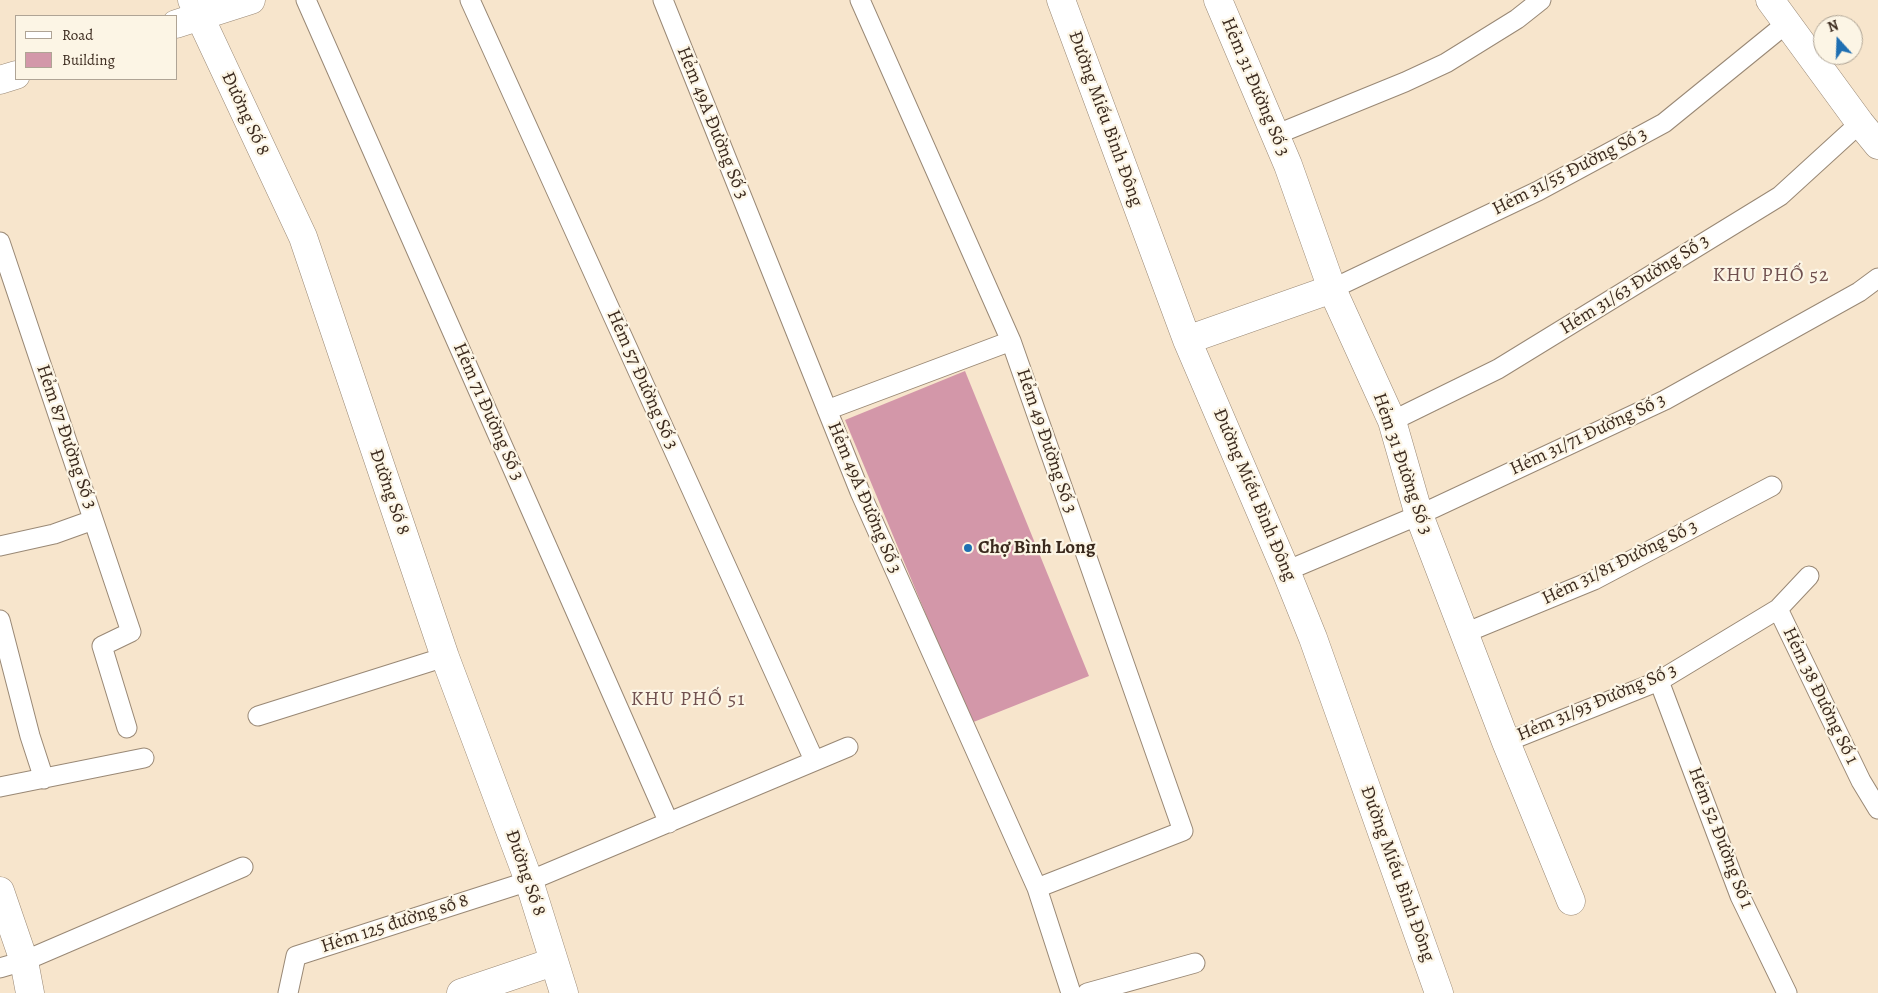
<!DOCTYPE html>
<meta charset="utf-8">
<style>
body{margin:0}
#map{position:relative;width:1878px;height:993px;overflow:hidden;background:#f7e5cc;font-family:Alegreya,serif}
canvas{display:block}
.legend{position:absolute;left:15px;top:15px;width:162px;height:65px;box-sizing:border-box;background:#fcf5e5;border:1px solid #afa495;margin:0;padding:6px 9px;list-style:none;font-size:15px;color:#3b2a1e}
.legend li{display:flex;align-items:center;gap:10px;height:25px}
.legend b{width:25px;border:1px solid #afa495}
.north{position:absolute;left:1813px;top:15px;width:50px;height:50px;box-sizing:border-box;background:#fcf5e5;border:1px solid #afa495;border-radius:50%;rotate:340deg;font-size:14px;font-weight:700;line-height:20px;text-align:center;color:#3b2a1e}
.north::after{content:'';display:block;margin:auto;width:18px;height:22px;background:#1f6fb2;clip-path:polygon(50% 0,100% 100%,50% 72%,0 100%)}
</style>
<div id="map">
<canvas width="1878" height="993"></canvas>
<ul class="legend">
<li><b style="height:6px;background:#fff"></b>Road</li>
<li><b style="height:14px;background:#d397a9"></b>Building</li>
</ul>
<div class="north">N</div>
</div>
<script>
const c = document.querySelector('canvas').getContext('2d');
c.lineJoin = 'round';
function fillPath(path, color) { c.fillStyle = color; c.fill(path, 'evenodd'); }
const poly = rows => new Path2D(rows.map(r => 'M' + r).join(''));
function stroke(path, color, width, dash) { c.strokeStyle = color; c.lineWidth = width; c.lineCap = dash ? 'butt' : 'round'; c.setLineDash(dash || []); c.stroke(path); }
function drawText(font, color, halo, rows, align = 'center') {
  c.font = font + ' Alegreya,serif'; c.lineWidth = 4.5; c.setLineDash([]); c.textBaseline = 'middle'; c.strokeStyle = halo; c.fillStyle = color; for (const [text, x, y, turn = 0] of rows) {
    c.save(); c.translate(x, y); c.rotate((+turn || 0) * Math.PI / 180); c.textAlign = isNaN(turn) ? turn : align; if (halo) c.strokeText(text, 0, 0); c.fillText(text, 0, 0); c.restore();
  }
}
const building = poly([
 [965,371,1089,676,971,723,845,420]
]);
const lane = poly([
 [306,0,669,823],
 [470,0,814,760],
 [663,0,860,492,1037,888,1071,993],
 [860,0,1011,341,1183,831,1037,888],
 [1275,135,1405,82,1446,63,1517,19,1541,0],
 [0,242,131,632,102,646,127,728],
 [1332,289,1538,191,1664,123,1787,23],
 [827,410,1011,341],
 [1392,421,1498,369,1780,196,1860,123],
 [0,546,54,534,93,520],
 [1286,571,1419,515,1665,400,1859,292,1878,278],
 [1778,609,1861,781,1878,809],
 [0,620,30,736,44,779],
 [1465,633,1594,580,1772,486],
 [1659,681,1740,896,1787,993],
 [258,716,445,657],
 [1506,742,1659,681,1778,609,1809,576],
 [0,787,144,758],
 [0,968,24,961,243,867],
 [288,993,296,956,529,881,848,747],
 [1087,993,1195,963]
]);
const street = poly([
 [192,0,303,237,445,657,529,881,564,993],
 [1061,0,1187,340,1286,571,1313,638,1439,993],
 [1218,0,1288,165,1332,289,1392,421,1419,515,1506,742,1571,901],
 [1770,0,1860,123,1878,145],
 [176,24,251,0],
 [0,80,16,75],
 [1187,340,1332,289],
 [0,891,24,961,30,993],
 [461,993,553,962]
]);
const markers = [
 [968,548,5,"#1f6fb2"]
];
const streetNames = [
 ["Hẻm 31 Đường Số 3",1255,87,67],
 ["Đường Số 8",245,114,65],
 ["Đường Miếu Bình Đông",1105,119,70],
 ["Hẻm 49A Đường Số 3",712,123,68],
 ["Hẻm 31/55 Đường Số 3",1570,172,-27],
 ["Hẻm 31/63 Đường Số 3",1635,285,-32],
 ["Hẻm 57 Đường Số 3",642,380,66],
 ["Hẻm 71 Đường Số 3",488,412,66],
 ["Hẻm 31/71 Đường Số 3",1588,435,-25],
 ["Hẻm 87 Đường Số 3",66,437,71],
 ["Hẻm 49 Đường Số 3",1046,441,71],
 ["Hẻm 31 Đường Số 3",1402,464,71],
 ["Đường Số 8",389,492,71],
 ["Đường Miếu Bình Đông",1254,495,67],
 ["Hẻm 49A Đường Số 3",864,498,67],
 ["Hẻm 31/81 Đường Số 3",1620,563,-26],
 ["Hẻm 38 Đường Số 1",1820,696,64],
 ["Hẻm 31/93 Đường Số 3",1597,703,-23],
 ["Hẻm 52 Đường Số 1",1720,838,69],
 ["Đường Số 8",525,873,71],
 ["Đường Miếu Bình Đông",1397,874,70],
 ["Hẻm 125 đường số 8",395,924,-18]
];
const poiNames = [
 ["Chợ Bình Long",978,548]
];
const neighbourhoodNames = [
 ["KHU PHỐ 52",1771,276],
 ["KHU PHỐ 51",688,700]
];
fillPath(building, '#d397a9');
stroke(lane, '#998875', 21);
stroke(street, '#998875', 29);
stroke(lane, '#fff', 19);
stroke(street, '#fff', 28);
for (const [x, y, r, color] of markers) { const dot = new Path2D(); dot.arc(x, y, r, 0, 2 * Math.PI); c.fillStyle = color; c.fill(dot); stroke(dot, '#fcf5e5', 2); }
drawText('19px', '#3b2a1e', '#fcf5e5', streetNames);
drawText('bold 19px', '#3b2a1e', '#fcf5e5', poiNames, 'left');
c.letterSpacing = '1px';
drawText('20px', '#70504f', '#fcf5e5', neighbourhoodNames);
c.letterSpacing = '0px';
</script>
